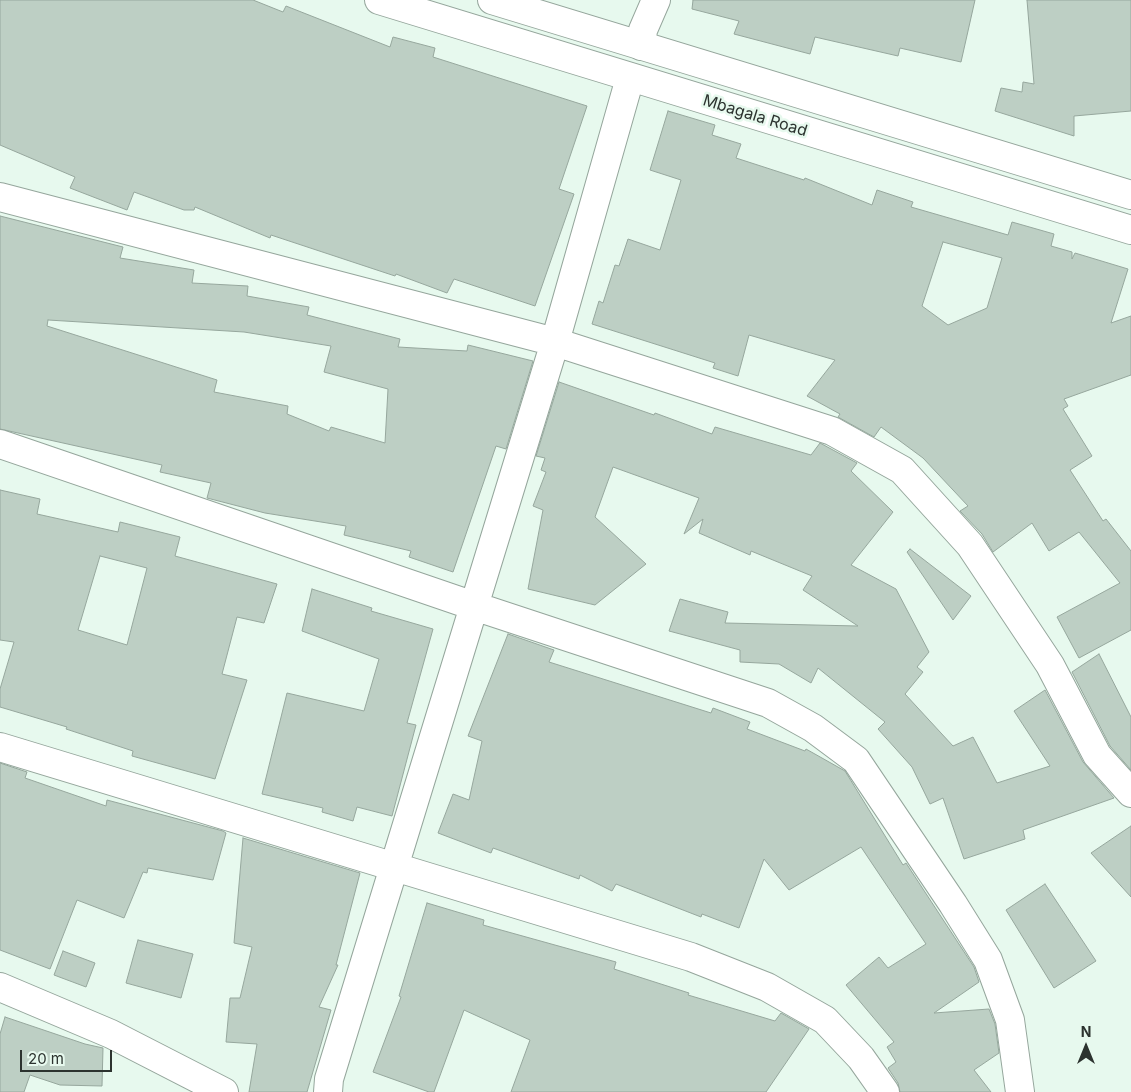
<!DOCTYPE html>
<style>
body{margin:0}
#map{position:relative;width:1131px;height:1092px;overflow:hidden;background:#e7f9ee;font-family:Inter,sans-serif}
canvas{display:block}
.north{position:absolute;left:1061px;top:1022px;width:50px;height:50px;-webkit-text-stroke:4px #e7f9ee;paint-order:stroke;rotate:0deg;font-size:14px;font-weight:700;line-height:20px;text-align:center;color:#2c332f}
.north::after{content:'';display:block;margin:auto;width:18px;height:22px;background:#2c332f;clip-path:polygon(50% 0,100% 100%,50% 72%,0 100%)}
.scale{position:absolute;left:20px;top:1050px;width:92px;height:22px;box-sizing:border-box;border:2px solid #2c332f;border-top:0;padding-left:6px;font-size:15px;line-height:18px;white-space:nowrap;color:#2c332f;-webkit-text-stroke:4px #e7f9ee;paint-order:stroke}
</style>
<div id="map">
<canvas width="1131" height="1092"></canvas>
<div class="north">N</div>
<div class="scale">20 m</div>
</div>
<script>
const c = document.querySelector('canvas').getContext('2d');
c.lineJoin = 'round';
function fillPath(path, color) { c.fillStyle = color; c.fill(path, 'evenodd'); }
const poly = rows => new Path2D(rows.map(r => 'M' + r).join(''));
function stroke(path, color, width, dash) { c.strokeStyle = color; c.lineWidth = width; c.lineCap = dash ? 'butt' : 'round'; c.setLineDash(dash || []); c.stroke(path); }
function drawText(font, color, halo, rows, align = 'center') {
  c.font = font + ' Inter,sans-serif'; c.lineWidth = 5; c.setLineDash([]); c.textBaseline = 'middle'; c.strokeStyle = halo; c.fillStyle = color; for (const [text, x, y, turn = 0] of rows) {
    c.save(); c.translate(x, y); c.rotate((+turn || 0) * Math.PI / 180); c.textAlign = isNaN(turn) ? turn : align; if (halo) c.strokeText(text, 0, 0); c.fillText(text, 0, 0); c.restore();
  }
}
const building = poly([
 [0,0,253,0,283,12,286,6,390,47,393,37,435,48,433,57,587,106,559,189,574,194,535,306,454,279,447,293,396,274,395,276,271,235,270,238,195,207,194,210,184,210,134,192,127,210,70,188,75,177,0,145,0,0],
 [693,0,975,0,961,62,900,48,898,56,815,37,810,54,734,34,739,21,692,9,693,0],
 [1027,0,1131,0,1131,111,1074,116,1074,136,995,111,1001,88,1022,92,1023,82,1034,84,1027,0],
 [668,111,715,125,712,135,741,144,736,158,804,180,805,178,872,205,877,190,913,202,911,207,1008,235,1012,222,1054,234,1051,246,1072,252,1072,259,1075,253,1128,269,1111,323,1131,316,1131,375,1064,399,1068,406,1063,409,1092,456,1070,470,1103,521,1106,519,1131,551,1131,630,1079,658,1057,617,1120,583,1079,532,1049,551,1032,523,993,552,982,534,960,511,968,506,923,458,881,427,874,437,838,417,840,414,807,396,835,360,749,335,738,376,713,368,715,363,592,324,599,301,603,303,615,265,619,266,628,239,660,250,681,180,650,170,668,111],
 [943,242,1002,258,987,308,948,325,922,306,943,242],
 [0,216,123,247,120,258,194,270,192,283,248,286,247,296,309,307,307,315,400,339,398,347,467,351,468,345,533,361,506,449,496,446,453,572,409,557,411,551,344,535,346,526,265,513,207,498,211,483,160,472,162,465,0,429,0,216],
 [48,320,244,332,331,346,324,372,388,389,385,443,331,427,329,431,287,414,288,406,214,392,217,380,47,326,48,320],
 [559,382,654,415,655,413,712,434,715,427,811,455,820,443,857,463,851,471,893,512,851,565,896,589,929,652,917,667,923,672,905,694,953,746,973,737,997,783,1050,766,1014,711,1045,690,1083,762,1114,798,1023,830,1025,839,964,859,943,798,930,804,912,767,878,729,885,722,818,668,811,683,779,664,740,662,740,650,669,631,680,599,728,612,725,623,858,626,803,590,812,576,751,551,750,555,699,533,703,519,684,534,699,498,613,467,595,517,646,564,595,605,528,589,543,510,533,506,546,472,541,470,545,458,536,456,559,382],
 [0,490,40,499,37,514,118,532,120,522,180,537,175,556,277,584,264,623,237,617,222,674,247,680,215,779,132,756,133,751,66,729,67,727,0,707,0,689,14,642,0,640,0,490],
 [100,556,147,568,127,645,78,630,100,556],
 [910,549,971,596,953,620,907,552,910,549],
 [312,589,372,608,371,611,433,629,407,723,416,725,392,816,357,807,353,821,322,812,323,808,262,794,287,693,364,711,379,659,302,631,312,589],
 [508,634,554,650,549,662,711,713,713,708,750,722,747,729,805,751,806,749,845,771,903,865,906,863,974,967,979,982,934,1013,989,1009,995,1024,999,1053,974,1070,991,1092,900,1092,898,1083,888,1068,896,1062,887,1047,894,1042,846,985,879,957,888,968,926,944,861,847,789,890,764,859,739,928,702,914,701,917,616,884,612,891,580,875,579,879,493,848,491,853,438,833,453,794,469,800,482,741,468,736,508,634],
 [1099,654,1131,717,1131,770,1110,746,1072,672,1099,654],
 [0,763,27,772,25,778,106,806,107,800,223,831,226,833,213,880,148,868,147,873,143,872,124,918,77,900,50,969,0,950,0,763],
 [1131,826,1131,897,1091,853,1131,826],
 [243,838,360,873,336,965,338,965,319,1007,331,1010,307,1092,249,1092,257,1044,226,1042,230,998,240,998,252,947,234,943,243,838],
 [1045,884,1096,961,1054,988,1006,910,1045,884],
 [427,903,484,920,483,925,616,962,614,969,689,993,688,995,775,1021,781,1013,809,1029,766,1092,511,1092,530,1040,464,1010,434,1092,429,1092,373,1072,401,997,399,996,427,903],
 [138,940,193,954,181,998,126,983,138,940],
 [63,951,95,963,86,987,54,975,63,951],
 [5,1017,85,1044,103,1048,102,1086,60,1085,30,1075,24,1092,0,1092,0,1034,5,1017]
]);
const street = poly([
 [641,46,643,30,656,0],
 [0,197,555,342,832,431,902,470,970,545,1050,665,1097,755,1131,793],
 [0,444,474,606,768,703,813,728,856,760,953,904,988,960,1010,1020,1020,1092],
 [0,747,691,957,767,987,825,1020,861,1058,885,1092],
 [0,987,111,1034,224,1092],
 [328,1092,329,1079,555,342,630,78]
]);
const secondary = poly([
 [379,0,1131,230],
 [492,0,1131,195]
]);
const streetNames = [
 ["Mbagala Road",755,116,17]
];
fillPath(building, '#bdcfc4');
stroke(building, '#96a79d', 1);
stroke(street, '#95a69c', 30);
stroke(secondary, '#95a69c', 30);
stroke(street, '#fff', 28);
stroke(secondary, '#fff', 28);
drawText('16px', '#2c332f', '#e7f9ee', streetNames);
</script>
